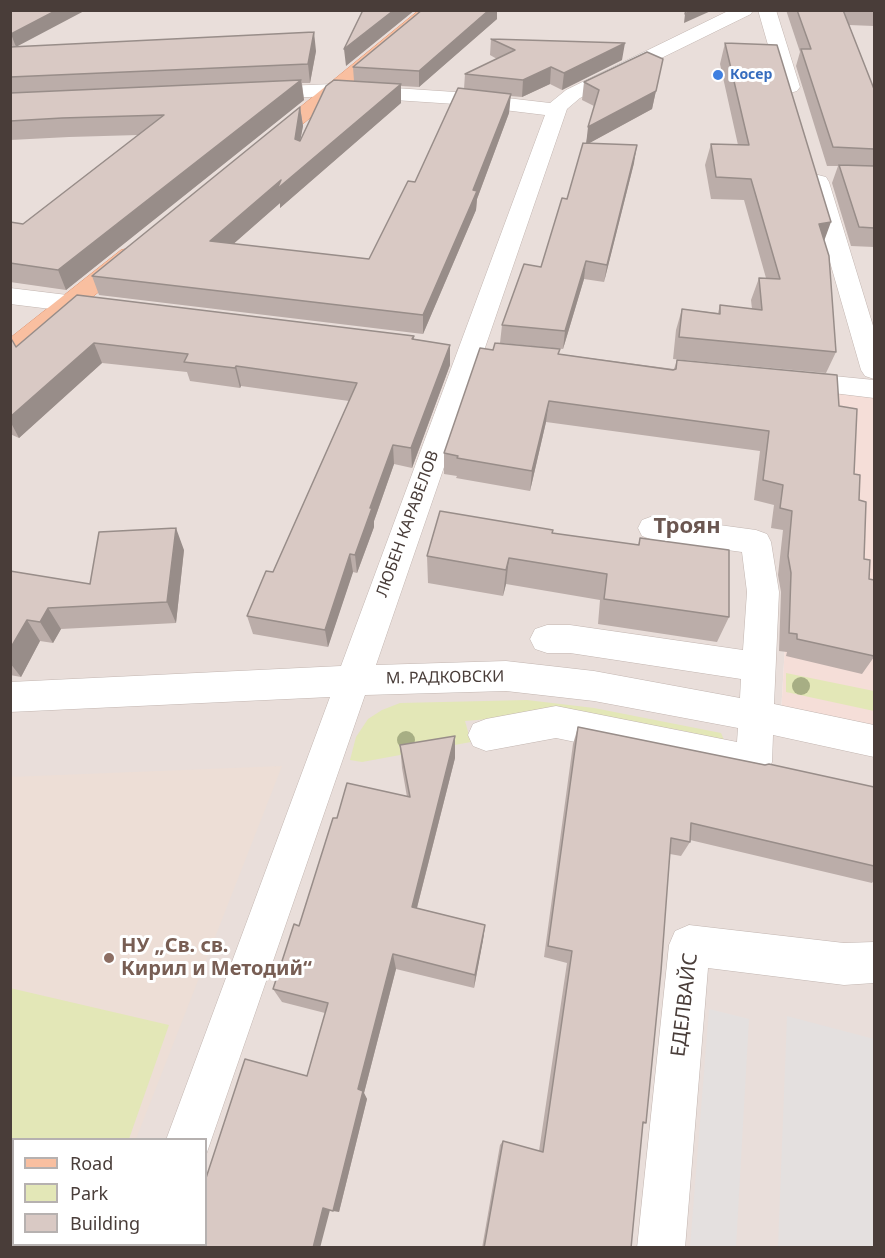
<!DOCTYPE html>
<meta charset="utf-8">
<style>
body{margin:0}
#map{position:relative;width:885px;height:1258px;overflow:hidden;background:#f5efec;font-family:"Noto Sans",sans-serif}
canvas{display:block}
.frame{position:absolute;inset:0;border:12px solid #493d39;pointer-events:none}
.legend{position:absolute;left:12px;top:1138px;width:195px;height:108px;box-sizing:border-box;background:#fff;border:2px solid #b6b1b0;margin:0;padding:8px 10px;list-style:none;font-size:18px;color:#493d39}
.legend li{display:flex;align-items:center;gap:12px;height:30px}
.legend b{width:30px;border:2px solid #b6b1b0}
</style>
<div id="map">
<canvas width="885" height="1258"></canvas>
<div class="frame"></div>
<ul class="legend">
<li><b style="height:8px;background:#f9bfa0"></b>Road</li>
<li><b style="height:16px;background:#e3e7b7"></b>Park</li>
<li><b style="height:16px;background:#d9c9c4"></b>Building</li>
</ul>
</div>
<script>
const c = document.querySelector('canvas').getContext('2d');
c.lineJoin = 'round';
function fillPath(path, color) { c.fillStyle = color; c.fill(path, 'evenodd'); }
const poly = rows => new Path2D(rows.map(r => 'M' + r).join(''));
function stroke(path, color, width, dash) { c.strokeStyle = color; c.lineWidth = width; c.lineCap = dash ? 'butt' : 'round'; c.setLineDash(dash || []); c.stroke(path); }
function drawText(font, color, halo, rows, align = 'center') {
  c.font = font + ' "Noto Sans",sans-serif'; c.lineWidth = 6; c.setLineDash([]); c.textBaseline = 'middle'; c.strokeStyle = halo; c.fillStyle = color; for (const [text, x, y, turn = 0] of rows) {
    c.save(); c.translate(x, y); c.rotate((+turn || 0) * Math.PI / 180); c.textAlign = isNaN(turn) ? turn : align; if (halo) c.strokeText(text, 0, 0); c.fillText(text, 0, 0); c.restore();
  }
}
const residential = poly([
 [10,11,874,11,874,391,800,387,781,714,874,732,874,1247,11,1247],
 [14,1140,206,1140,206,1244,14,1244]
]);
const commercial = poly([
 [800,387,874,391,874,732,781,714]
]);
const education = poly([
 [282,766,136,1139,14,1140,14,1244,95,1245,94,1247,11,1247,10,777]
]);
const green = poly([
 [786,673,874,691,874,711,786,692],
 [527,700,594,708,721,733,724,740,674,729,580,716,513,717,465,721,471,742,362,762,350,760,356,737,368,719,382,710,400,703],
 [10,988,169,1025,129,1139,14,1140,13,1190,10,1189]
]);
const parking = poly([
 [709,1009,749,1019,736,1247,690,1247],
 [787,1016,874,1039,874,1247,778,1247]
]);
const minor = poly([
 [730,10,753,10,751,14,580,98,567,109,376,665,506,661,594,671,740,698,741,679,570,653,547,653,535,649,530,639,535,629,547,625,570,625,743,650,747,592,742,552,653,540,642,536,638,528,642,520,653,516,756,530,767,534,771,542,779,592,774,704,874,725,874,757,773,735,772,762,767,774,754,779,556,738,486,751,473,746,468,735,473,724,486,719,556,706,737,742,738,728,594,701,506,691,365,695,206,1155,206,1140,166,1140,330,697,10,712,10,682,341,666,545,115,455,104,334,96,258,99,251,97,248,93,251,89,258,87,334,84,455,92,550,103,566,90,730,10],
 [758,10,776,10,800,87,797,91,790,93,783,91,780,87,758,10],
 [818,175,826,177,829,182,874,329,874,379,865,376,861,370,807,182,810,177,818,175],
 [10,288,100,299,109,301,113,307,109,313,100,315,10,304,10,288],
 [793,372,874,380,874,398,784,387,780,381,784,375,793,372],
 [689,925,844,943,874,942,874,983,844,985,708,968,685,1248,637,1248,669,945,675,931,689,925],
 [127,1244,175,1244,174,1248,126,1248,127,1244]
]);
const major = poly([
 [419,10,439,10,274,148,267,150,260,148,257,144,260,140,419,10],
 [129,248,137,250,141,255,137,260,19,358,10,360,10,338,121,250,129,248]
]);
const trees = [
 [801,686],
 [406,740]
];
const wall = poly([
 [422,10,497,10,497,19,419,87,401,86,401,103,280,208,280,203,233,244,369,259,415,182,464,89,465,74,497,59,490,55,491,39,622,60,562,90,550,84,522,97,510,96,509,113,477,199,476,210,423,334,99,295,92,276,300,107,303,126,300,140,354,81,353,67],
 [786,10,874,10,874,26,849,25,874,89,874,247,851,246,832,183,838,166,827,166,796,66,800,52],
 [10,12,16,47,10,45],
 [725,43,824,241,836,352,826,373,673,359,676,330,682,309,718,313,720,305,752,309,751,300,759,278,766,278,744,200,711,199,705,165,711,144,738,145,720,64],
 [10,47,316,51,310,83,302,83,304,100,66,290,10,282,10,222,23,224,138,135,69,137,10,140],
 [659,76,652,109,589,143,634,163,604,282,584,279,563,349,500,343,502,325,541,267,567,199,586,143,594,106,582,100,584,82],
 [77,295,414,336,414,339,450,345,450,365,412,468,394,464,374,521,374,527,357,573,353,572,328,647,253,634,247,616,273,572,349,401,241,386,240,388,190,381,187,372,102,363,19,438,10,434,10,340,16,347],
 [493,350,559,354,674,369,677,360,839,406,859,500,864,559,869,579,874,580,874,657,862,674,786,656,787,652,779,651,781,592,778,575,783,530,771,528,774,505,754,500,760,451,546,422,530,491,456,478,457,476,444,474,444,453],
 [552,533,638,545,640,538,729,617,717,642,598,624,600,600,506,584,503,596,428,583,427,556],
 [184,550,176,623,61,629,53,643,40,641,21,677,10,675,10,571,90,584],
 [578,727,874,787,874,880,872,883,690,840,690,842,681,856,670,854,646,1123,643,1124,631,1248,482,1248,500,1145,503,1141,539,1151,567,963,544,957,573,744],
 [400,745,455,758,417,908,485,925,483,940,474,988,396,969,364,1093,367,1099,339,1212,307,1076,325,1013,282,1002,273,989,299,926,337,818,407,797,402,768]
]);
const shadedWall = poly([
 [57,10,86,10,16,47,11,34],
 [394,10,415,10,346,66,344,49],
 [489,10,497,10,497,19,419,87,419,71],
 [693,10,713,10,684,23,685,14],
 [314,32,316,51,310,83,308,64],
 [625,43,622,60,562,90,564,73],
 [663,59,652,109,586,145,588,127],
 [551,67,550,84,522,97,523,80],
 [301,80,304,100,66,290,58,270],
 [401,84,401,103,280,208,280,203,214,261,210,241,281,180],
 [511,94,509,113,477,199,476,210,423,334,423,315,473,190],
 [300,107,303,126,297,158,295,139],
 [637,145,634,163,604,282,607,265],
 [831,222,823,244,819,224],
 [586,261,584,279,563,349,565,331],
 [94,343,102,363,19,438,10,421,10,417],
 [450,345,450,365,412,468,411,448],
 [236,366,241,386,240,388,235,368],
 [549,401,546,422,530,491,532,471],
 [393,445,394,464,374,521,374,527,357,573,355,555,370,508],
 [176,528,184,550,176,623,167,602],
 [350,554,353,572,328,647,325,630],
 [509,558,506,584,503,596,506,570],
 [48,608,61,629,53,643,40,622],
 [27,620,40,641,21,677,10,663,10,649],
 [455,736,455,758,413,923,412,907],
 [485,925,483,940,474,988,475,975],
 [393,954,396,969,364,1093,367,1099,339,1212,333,1211,358,1089],
 [323,1208,330,1210,320,1248,313,1248]
]);
const building = poly([
 [14,10,57,10,11,34,10,12,14,10],
 [363,10,394,10,344,49,363,10],
 [422,10,489,10,419,71,353,67,422,10],
 [686,10,693,10,685,14,686,10],
 [797,10,843,10,874,89,874,149,833,147,801,49,811,49,797,10],
 [314,32,308,64,10,77,10,47,314,32],
 [491,39,625,43,564,73,551,67,523,80,465,74,515,50,491,39],
 [725,43,777,45,831,222,819,224,829,256,836,352,679,337,682,309,720,314,720,305,762,310,759,278,780,279,751,179,716,177,711,144,749,145,725,43],
 [647,52,663,59,656,91,588,127,599,90,584,82,647,52],
 [301,80,58,270,10,263,10,222,23,224,164,115,62,118,10,121,10,93,301,80],
 [334,80,401,84,277,189,281,180,210,241,369,259,408,181,415,182,458,88,511,94,473,190,477,191,423,315,92,276,300,107,295,139,300,141,326,86,334,80],
 [583,143,637,145,607,265,586,261,565,331,502,325,524,264,541,267,562,198,567,199,583,143],
 [839,165,874,166,874,228,859,227,839,165],
 [77,295,414,336,412,339,450,345,411,448,393,445,370,508,372,508,355,555,350,554,325,630,247,616,266,571,273,572,357,383,236,366,235,368,184,362,188,354,94,343,10,417,10,340,12,340,16,347,77,295],
 [495,343,560,349,558,354,673,370,676,369,677,360,837,375,839,406,857,409,854,474,860,475,859,500,866,502,864,559,870,560,869,579,874,580,874,656,797,639,797,634,789,633,791,573,788,556,792,511,780,508,783,485,763,480,769,431,549,401,532,471,457,458,458,456,444,453,480,348,493,350,495,343],
 [440,511,553,530,552,533,639,545,640,538,729,550,729,617,604,599,607,574,509,558,506,570,427,556,440,511],
 [176,528,167,602,48,608,40,622,27,620,10,649,10,571,90,584,99,532,176,528],
 [578,727,765,765,769,764,874,787,874,866,691,823,690,842,671,838,661,971,646,1123,643,1122,631,1248,484,1248,503,1141,543,1152,572,951,548,946,578,727],
 [455,736,412,907,485,925,475,975,393,954,358,1089,363,1091,333,1211,323,1208,313,1248,183,1248,184,1245,206,1245,206,1178,245,1059,307,1076,328,1003,273,989,294,924,299,926,333,818,337,818,347,783,410,797,400,745,455,736]
]);
const markers = [
 [718,75,6,"#3f7fe0"],
 [109,958,6,"#8d6e63"]
];
const farShopnames = [
 ["Косер",730,75]
];
const streetNames = [
 ["ЛЮБЕН КАРАВЕЛОВ",408,524,-70],
 ["М. РАДКОВСКИ",445,678,-1]
];
const nearEducationnames = [
 ["НУ „Св. св.",121,946],
 ["Кирил и Методий“",121,969]
];
const nearStreetnames = [
 ["ЕДЕЛВАЙС",685,1005,-83]
];
const districtNames = [
 ["Троян",687,527]
];
fillPath(residential, '#e9deda');
fillPath(commercial, '#f5ded8');
fillPath(education, '#edded6');
fillPath(green, '#e3e7b7');
fillPath(parking, '#e4e0df');
stroke(minor, '#c3b6b1', 1);
stroke(major, '#df9470', 1);
fillPath(minor, '#fff');
fillPath(major, '#f9bfa0');
c.fillStyle = '#a7ae84';
for (const [x, y] of trees) { c.beginPath(); c.arc(x, y, 9, 0, 2 * Math.PI); c.fill(); }
fillPath(wall, '#bbada9');
fillPath(shadedWall, '#988d89');
fillPath(building, '#d9c9c4');
stroke(building, '#988d89', 1.5);
for (const [x, y, r, color] of markers) { const dot = new Path2D(); dot.arc(x, y, r, 0, 2 * Math.PI); c.fillStyle = color; c.fill(dot); stroke(dot, '#fff', 2); }
drawText('bold 14px', '#366cbe', '#fff', farShopnames, 'left');
drawText('16px', '#493d39', '#fff', streetNames);
drawText('bold 20px', '#785e54', '#fff', nearEducationnames, 'left');
drawText('20px', '#493d39', '#fff', nearStreetnames);
drawText('bold 22px', '#6b5751', '#fff', districtNames);
</script>
